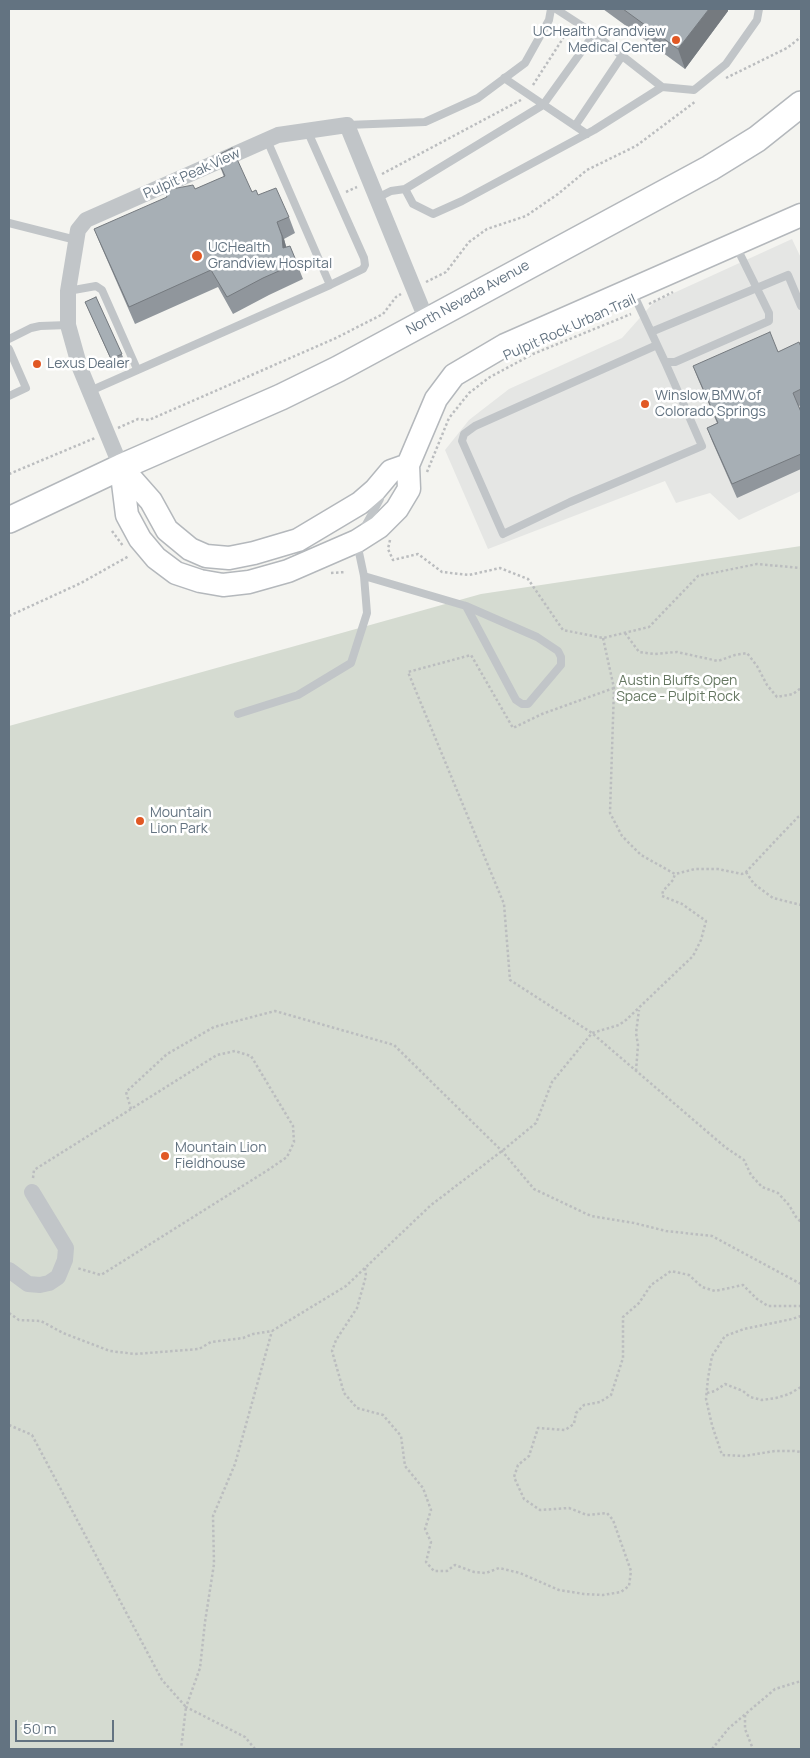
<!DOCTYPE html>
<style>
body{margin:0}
#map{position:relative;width:810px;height:1758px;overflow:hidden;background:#f4f4f0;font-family:Manrope,sans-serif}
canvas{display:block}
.frame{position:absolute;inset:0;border:10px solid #637381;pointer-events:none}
.scale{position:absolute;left:15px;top:1720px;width:99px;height:22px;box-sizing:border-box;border:2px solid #637381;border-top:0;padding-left:6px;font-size:15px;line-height:18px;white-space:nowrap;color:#637381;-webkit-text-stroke:4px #fff;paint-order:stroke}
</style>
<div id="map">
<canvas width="810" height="1758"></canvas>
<div class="frame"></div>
<div class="scale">50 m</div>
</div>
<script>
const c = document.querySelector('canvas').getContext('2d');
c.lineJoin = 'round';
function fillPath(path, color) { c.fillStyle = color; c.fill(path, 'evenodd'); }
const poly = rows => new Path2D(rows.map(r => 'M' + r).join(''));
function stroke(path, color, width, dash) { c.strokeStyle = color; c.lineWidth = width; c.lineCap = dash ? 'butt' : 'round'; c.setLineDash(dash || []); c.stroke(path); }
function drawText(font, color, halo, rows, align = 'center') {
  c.font = font + ' Manrope,sans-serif'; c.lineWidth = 5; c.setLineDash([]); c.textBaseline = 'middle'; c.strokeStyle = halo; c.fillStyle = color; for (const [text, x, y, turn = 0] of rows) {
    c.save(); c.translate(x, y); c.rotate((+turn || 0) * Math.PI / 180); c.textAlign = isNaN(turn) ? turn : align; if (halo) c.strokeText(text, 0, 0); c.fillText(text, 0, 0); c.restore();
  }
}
const built = poly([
 [792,239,801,258,801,491,739,520,710,493,676,503,665,481,488,549,445,450,469,420,509,389,622,338,654,302]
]);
const green = poly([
 [801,546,801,1749,9,1749,9,726,481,594]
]);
const path = poly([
 [726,78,787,48,801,37],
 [533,85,569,29],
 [382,174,521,100],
 [346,192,357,187],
 [426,282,446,272,469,242,487,229,526,216,558,194,587,170,636,146,696,101],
 [649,304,673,292],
 [118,428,138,419,149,420,336,338,383,314,396,297,401,294],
 [427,472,449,418,469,393,490,377,533,354,631,314],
 [9,474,95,438],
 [112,531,123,546],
 [390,540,388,549,393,560,418,554,442,572,469,575,500,568,528,579,563,630,603,638,649,627,698,576,757,564,801,568],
 [331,573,346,572],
 [9,616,81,583,129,556],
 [625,633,639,652,654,654,677,652,718,661,735,655,747,653,757,666,767,685,777,697,793,694,801,688],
 [603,638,614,688,610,813,622,836,641,855,675,874,695,869,718,869,742,874,746,872,777,839,798,817,801,816],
 [614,688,542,714,513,728,471,655,408,672,504,904,510,980,592,1033,725,1147,744,1160,751,1175,762,1187,778,1193,789,1205,796,1217,801,1222],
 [746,872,754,884,773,898,801,905],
 [636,1071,638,1045,636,1033,639,1010],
 [131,1109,126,1092,167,1054,214,1027,275,1011,394,1045,502,1151,534,1189,591,1216,634,1223,666,1231,712,1236,801,1284],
 [33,1178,34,1170,217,1055,235,1051,251,1056,293,1126,294,1142,287,1157,268,1170,101,1275,77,1268],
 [365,1268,366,1276,357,1308,336,1340,332,1351,344,1393,357,1408,383,1415,401,1436,405,1466,423,1488,431,1510,425,1529,431,1542,426,1562,434,1571,447,1571,455,1565,474,1572,486,1573,499,1568,520,1573,559,1590,584,1594,603,1595,621,1592,629,1586,631,1571,613,1520,607,1513,587,1515,569,1508,540,1510,524,1499,514,1477,518,1465,529,1456,538,1428,565,1430,574,1424,576,1413,584,1405,600,1402,611,1395,623,1358,623,1317,639,1303,651,1285,671,1271,689,1275,702,1287,715,1291,743,1285,757,1299,768,1306,801,1306],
 [9,1313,19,1320,41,1321,63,1333,110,1351,135,1354,199,1349,211,1342,243,1338,253,1334,272,1331,346,1286,431,1205,502,1151,536,1123,552,1082,592,1033,619,1025,626,1020,693,956,701,940,706,921,682,904,662,896,663,891,673,880,675,874],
 [801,1316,792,1319,744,1329,725,1336,712,1356,708,1378,706,1399,712,1425,722,1455,744,1456,775,1451,794,1451,801,1452],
 [707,1393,715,1391,725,1384,743,1391,750,1397,762,1400,776,1398,789,1394,801,1387],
 [9,1425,32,1435,162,1680,186,1707,181,1749],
 [745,1715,745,1729,753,1749],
 [255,1749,245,1737,186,1707,200,1668,205,1622,214,1564,213,1516,235,1464,272,1331],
 [712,1749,729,1728,775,1689,801,1681]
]);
const lane = poly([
 [556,9,593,33,662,87],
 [504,78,587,134],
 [347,125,425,122,478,98,525,63,549,20,551,9],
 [575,126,622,56],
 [267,140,330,285],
 [405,189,543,105,589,41,593,33],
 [377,198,391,191,405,189,413,204,433,214,462,201,594,130,662,87,694,90,726,64,757,20,759,9],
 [9,223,76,240],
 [68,291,96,286,102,290,137,369],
 [632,291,665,362,675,362,769,321,769,313,736,246],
 [651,332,788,275,801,306],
 [9,339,31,328,40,326,68,325],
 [657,345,475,426,464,434,462,441,503,534,570,502,702,446,665,362],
 [9,349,26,388,9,396],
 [90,391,330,285,363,269,365,265,364,258,307,130],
 [363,530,380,499,377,494],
 [364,576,466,606,516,700,522,704,528,704,561,665,561,657,558,651,537,637,466,606],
 [238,714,298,695,351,663,367,613,364,576,357,543]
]);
const street = poly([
 [121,467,80,368,68,325,68,291,78,230,86,220,278,135,347,125,427,321],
 [9,1270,28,1284,40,1285,49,1283,58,1277,65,1260,66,1248,32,1192]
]);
const secondary = poly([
 [121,467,127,515,140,539,156,558,176,573,200,581,223,585,249,582,288,571,357,541,379,527,397,509,409,489,408,465,436,399,454,375,505,345,801,215],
 [121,467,151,501,167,530,190,549,206,556,229,558,254,553,298,540,360,503,375,490,391,471,408,465]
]);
const primary = poly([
 [9,520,121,467,281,397,338,369,710,168,757,139,801,104]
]);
const wall = poly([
 [603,9,728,9,728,11,685,69],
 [216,156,252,192,289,217,295,233,284,239,286,247,290,246,303,279,269,295,233,314,218,287,135,324,101,246,94,229,195,189,224,177],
 [96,297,123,357,112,362,85,302],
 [801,347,801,405,799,406,801,412,801,469,737,498,712,441,707,428,717,423,698,379,693,366,778,352]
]);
const shadedWall = poly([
 [709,9,728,9,728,11,685,69,678,49],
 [277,222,284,239,288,253,283,248]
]);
const building = poly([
 [623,9,709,9,678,49,623,9],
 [232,148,252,192,256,190,258,195,276,188,289,217,277,222,282,236,283,248,290,246,297,263,263,278,227,297,211,270,129,307,94,229,167,197,165,192,172,189,193,185,195,189,225,176,216,156,232,148],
 [96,297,122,354,111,359,85,302,96,297],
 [770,332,778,352,799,342,801,347,801,389,793,393,801,412,801,454,732,484,707,428,718,423,693,366,770,332]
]);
const markers = [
 [676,40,5,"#e15824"],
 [197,256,6,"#e15824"],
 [37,364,5,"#e15824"],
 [645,404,5,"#e15824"],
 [140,821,5,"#e15824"],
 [165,1156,5,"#e15824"]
];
const poiNames = [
 ["UCHealth Grandview",666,32,"right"],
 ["Medical Center",666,48,"right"],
 ["UCHealth",208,248],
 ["Grandview Hospital",208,264],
 ["Lexus Dealer",47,364],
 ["Winslow BMW of",655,396],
 ["Colorado Springs",655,412],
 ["Mountain",150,813],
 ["Lion Park",150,829],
 ["Mountain Lion",175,1148],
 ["Fieldhouse",175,1164]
];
const streetNames = [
 ["Pulpit Peak View",192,174,-24],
 ["North Nevada Avenue",468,298,-29],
 ["Pulpit Rock Urban Trail",570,328,-24]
];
const parkNames = [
 ["Austin Bluffs Open",678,681],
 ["Space - Pulpit Rock",678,697]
];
fillPath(built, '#e5e6e4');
fillPath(green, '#d5dbd1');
stroke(secondary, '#b4b8bc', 25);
stroke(primary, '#b4b8bc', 28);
stroke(path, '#bbbdbf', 2.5, [2.5, 2.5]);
stroke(lane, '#c1c5c8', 8);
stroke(street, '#c1c5c8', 16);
stroke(secondary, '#fff', 22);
stroke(primary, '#fff', 25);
fillPath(wall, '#90969c');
fillPath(shadedWall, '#757a7f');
fillPath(building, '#a7afb5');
stroke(building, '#757a7f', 1);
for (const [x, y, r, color] of markers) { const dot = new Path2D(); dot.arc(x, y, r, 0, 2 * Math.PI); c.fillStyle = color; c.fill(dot); stroke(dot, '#fff', 2); }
drawText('14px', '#637381', '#fff', poiNames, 'left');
drawText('14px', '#637381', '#fff', streetNames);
drawText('14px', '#667862', '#fff', parkNames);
</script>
